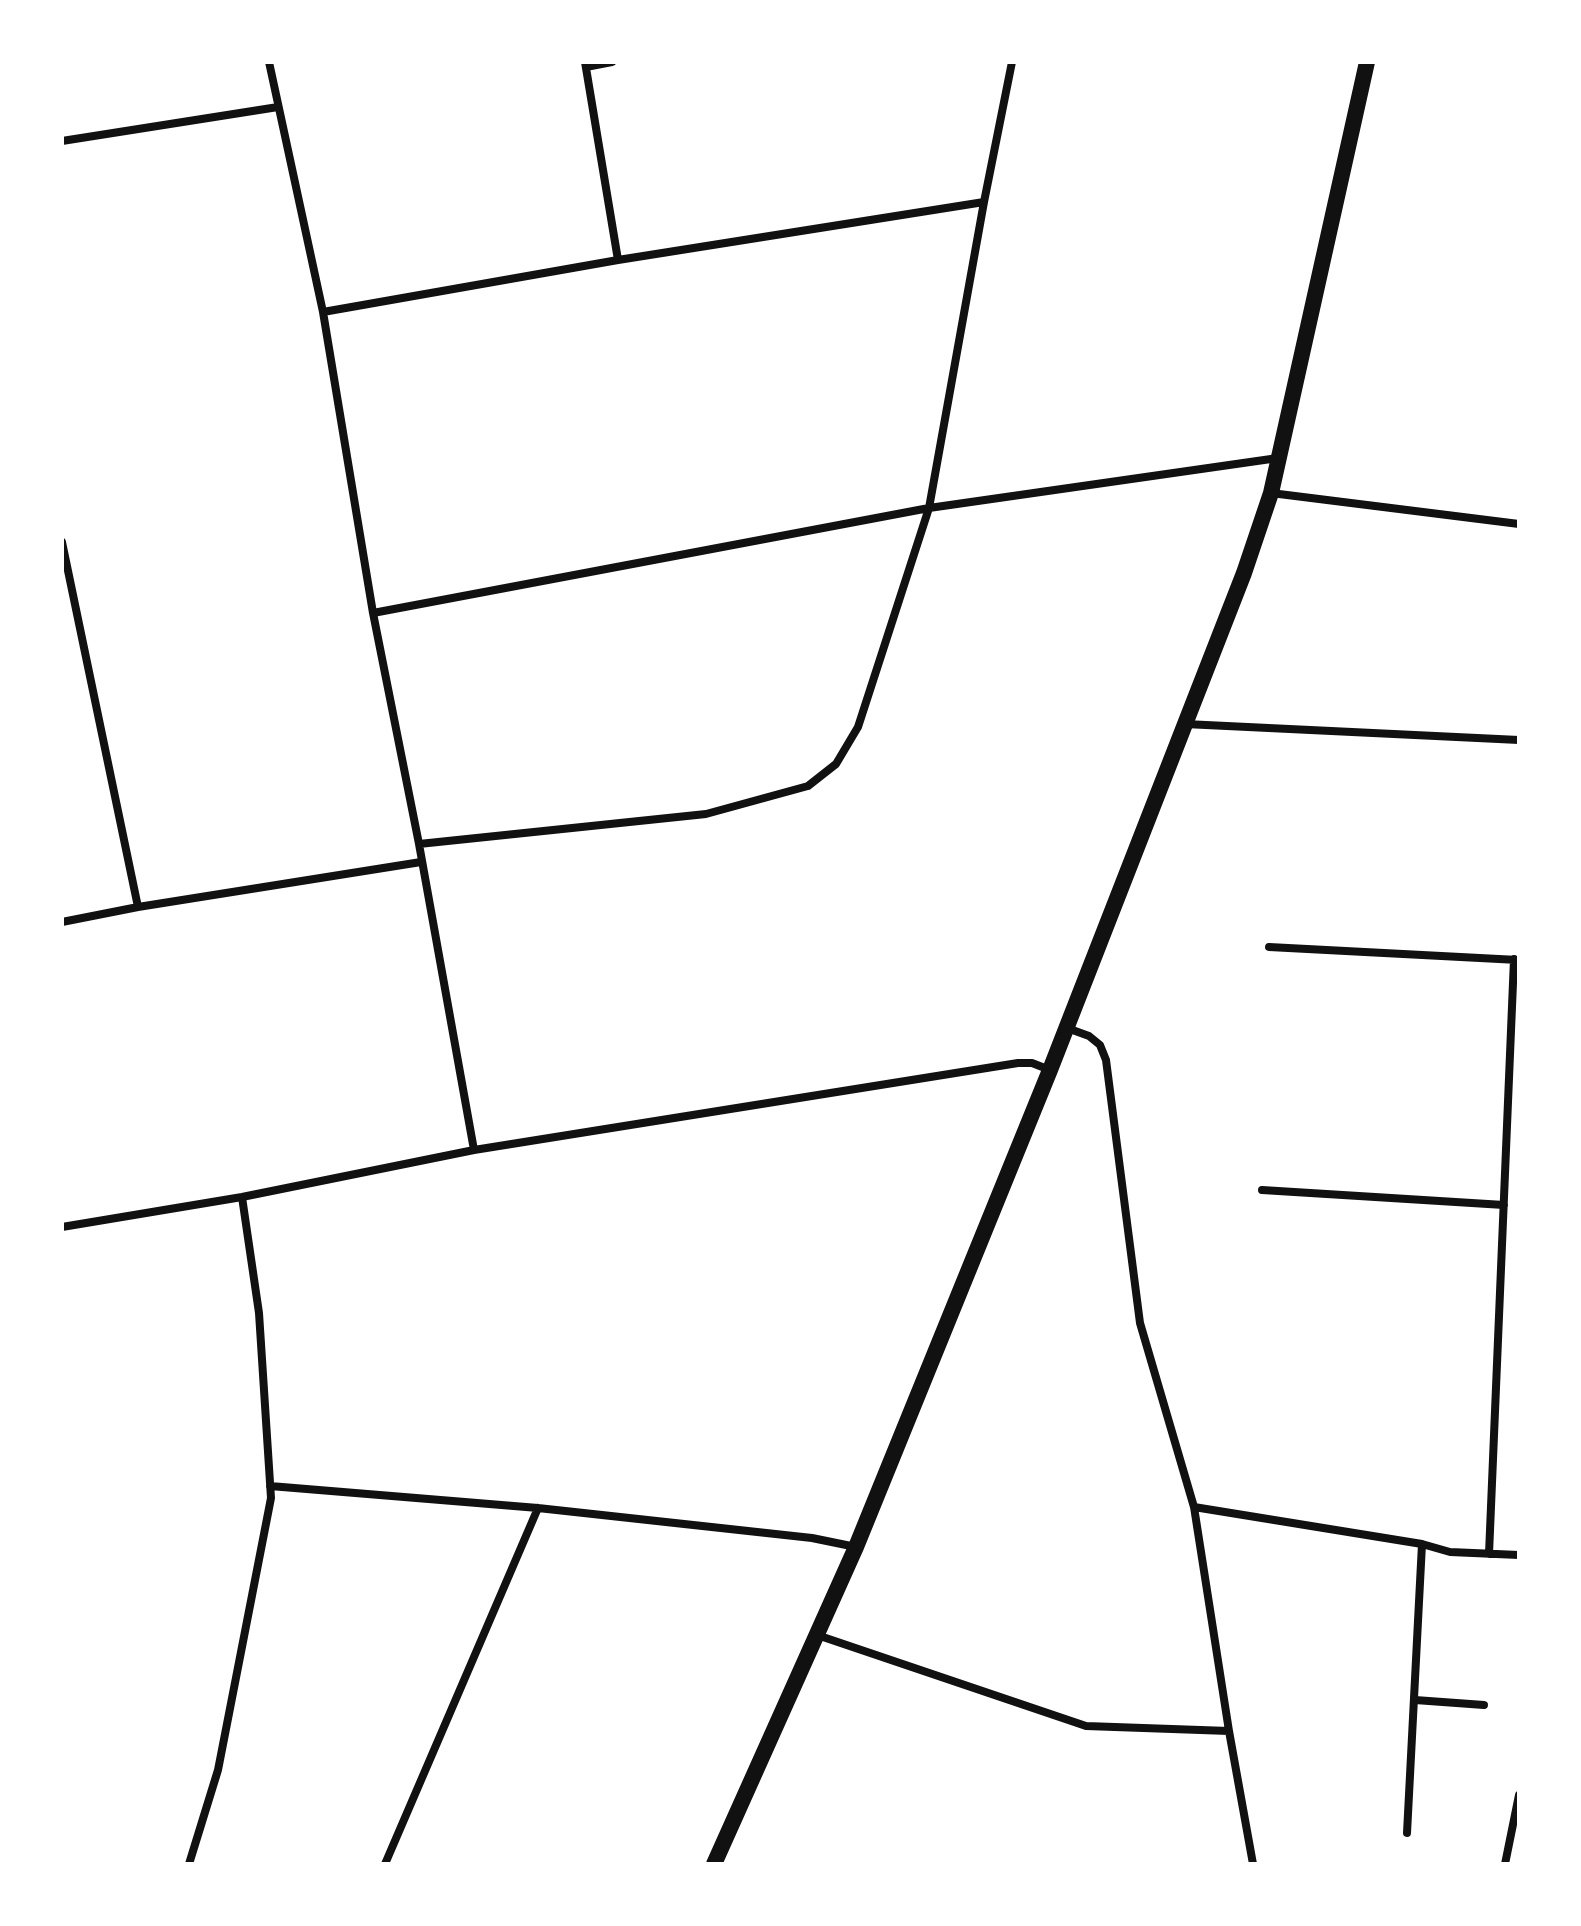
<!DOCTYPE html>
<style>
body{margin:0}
#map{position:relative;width:1581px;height:1926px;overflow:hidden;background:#fff;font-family:Georgia,serif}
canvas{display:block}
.frame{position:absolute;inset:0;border:64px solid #fff;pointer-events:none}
</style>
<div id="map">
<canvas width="1581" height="1926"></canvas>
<div class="frame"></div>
</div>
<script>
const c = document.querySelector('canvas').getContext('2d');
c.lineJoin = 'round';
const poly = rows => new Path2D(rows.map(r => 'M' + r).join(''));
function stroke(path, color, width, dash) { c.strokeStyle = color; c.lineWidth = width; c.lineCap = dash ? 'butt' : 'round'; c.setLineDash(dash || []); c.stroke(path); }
const minor = poly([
 [269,62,323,312,373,613,419,844,474,1150],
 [585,62,618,260],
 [586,67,612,62],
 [62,141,278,107],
 [323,312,618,260,984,202],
 [1271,493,1519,524],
 [62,542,138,907],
 [373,613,929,508,1278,458],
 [1185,724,1519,740],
 [419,844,706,814,808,786,836,764,858,727,929,508,984,202,1012,62],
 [62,922,138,907,421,862],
 [1269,947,1518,960],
 [1067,1028,1089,1036,1100,1045,1106,1060,1140,1323,1194,1507,1229,1731,1253,1864],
 [1262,1190,1504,1205],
 [62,1227,242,1197,474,1150,1018,1063,1032,1063,1050,1070],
 [270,1486,538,1508,812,1538,856,1547],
 [1194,1507,1422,1544,1450,1552,1519,1555],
 [1489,1554,1514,959],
 [817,1635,1086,1726,1229,1731],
 [1415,1700,1484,1705],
 [1407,1833,1422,1544],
 [189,1864,218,1770,271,1498,259,1313,242,1197],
 [385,1864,538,1508],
 [1505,1864,1519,1795]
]);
const secondary = poly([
 [714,1864,856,1547,1050,1070,1244,573,1271,493,1367,62]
]);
stroke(minor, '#111', 8);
stroke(secondary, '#111', 16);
</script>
